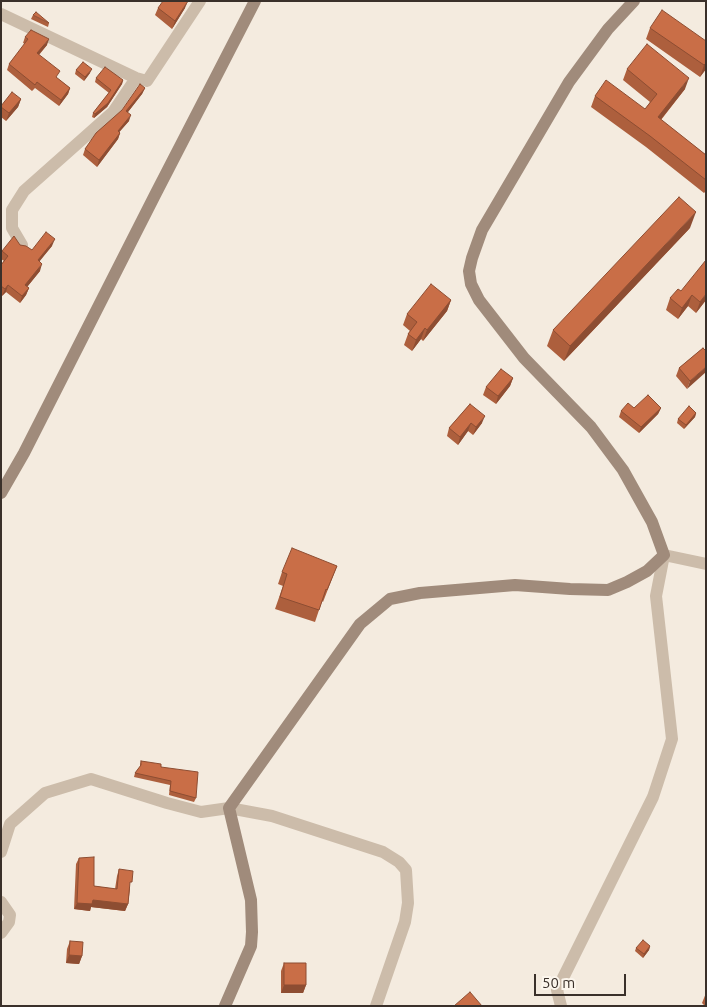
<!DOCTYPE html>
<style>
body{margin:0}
#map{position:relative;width:707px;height:1007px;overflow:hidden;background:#f4ebdf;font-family:Ubuntu,sans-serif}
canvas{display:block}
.frame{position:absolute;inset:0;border:2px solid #3a302a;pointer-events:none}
.scale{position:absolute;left:534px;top:974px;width:92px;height:22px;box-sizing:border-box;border:2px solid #3a302a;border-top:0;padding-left:6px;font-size:15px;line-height:18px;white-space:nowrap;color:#3a302a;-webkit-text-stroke:4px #fbf5ec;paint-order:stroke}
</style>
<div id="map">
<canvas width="707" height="1007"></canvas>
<div class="frame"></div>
<div class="scale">50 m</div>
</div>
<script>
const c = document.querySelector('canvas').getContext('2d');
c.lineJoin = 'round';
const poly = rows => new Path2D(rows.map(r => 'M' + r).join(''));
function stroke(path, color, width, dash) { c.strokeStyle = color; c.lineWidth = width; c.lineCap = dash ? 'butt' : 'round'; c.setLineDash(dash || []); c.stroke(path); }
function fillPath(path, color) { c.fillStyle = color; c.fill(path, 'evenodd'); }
const street = poly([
 [1,14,136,78,147,81,200,1],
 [22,245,12,228,12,210,24,191,113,112,136,78],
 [1,852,10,824,45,793,91,779,167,803,201,812,229,808,272,816,383,852,399,862,406,870,408,903,405,922,376,1006],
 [1,902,10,915,9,922,1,933],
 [561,1006,557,990,653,797,672,739,656,596,664,555,706,564]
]);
const secondary = poly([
 [1,493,24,453,155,195,255,1],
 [225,1006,251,946,252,932,251,900,229,808,360,624,390,599,420,593,515,585,570,589,608,590,627,582,647,571,664,555,652,522,623,470,591,427,524,358,479,300,471,284,469,271,472,258,482,230,569,82,608,29,634,1]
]);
const wall = poly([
 [158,8,185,8,172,29,155,15],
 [33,15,49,23,48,27,31,19],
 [650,28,706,41,706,69,700,77,646,39],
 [25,37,47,45,39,55,57,78,70,88,68,94,59,106,35,88,32,91,7,70,9,64,25,44,23,43],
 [627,69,685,89,661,120,706,155,706,191,704,193,646,147,591,107,595,96,645,109,650,102,623,80],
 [76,70,90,73,84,81,75,74],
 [96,78,123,80,122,84,107,107,94,118,92,117,93,113,109,93,95,82],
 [145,88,142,94,128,112,129,121,119,132,120,133,118,139,97,167,83,155,85,149],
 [21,99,18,107,6,121,1,117,1,106],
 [690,228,564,361,547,346,553,330],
 [20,245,32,250,52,246,39,261,40,271,27,287,29,288,26,295,20,303,6,292,2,296,1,295,1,265,4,261,1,259,1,254,2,251],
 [681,291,706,300,696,313,688,306,678,319,666,310,670,298],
 [451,300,447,311,423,341,421,339,412,351,404,345,408,334,410,331,403,325,407,314],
 [703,348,687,389,676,376,679,368],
 [513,378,510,386,496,404,483,395,486,387],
 [470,404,482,423,473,435,468,431,458,445,447,436,449,428],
 [634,408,661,408,658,414,639,433,619,417,621,411],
 [696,413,695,417,684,429,677,423,678,419],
 [337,566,323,602,322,601,315,622,275,609,283,586,278,584,282,572],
 [141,761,161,767,196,798,194,802,169,795,170,785,134,777,135,773,140,767,140,764],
 [79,858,94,886,115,889,117,876,119,869,130,889,128,904,125,911,91,907,90,911,74,909,76,864],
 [70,941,82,956,79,964,66,963,67,949],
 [650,946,649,950,643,958,635,951,636,948],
 [284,963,306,985,303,993,281,993,281,971],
 [706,993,706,1006,705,1006,702,1003]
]);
const shadedWall = poly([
 [188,1,185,8,172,29,175,21],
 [49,39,47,45,35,59,37,53],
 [706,63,706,69,700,77,704,65],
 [92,69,90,73,84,81,85,77],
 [689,78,685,89,654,128,658,117],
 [123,80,122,84,107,107,94,118,95,114],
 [70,88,68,94,59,106,61,100],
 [145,88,142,94,124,117,126,111],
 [21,99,18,107,6,121,9,113],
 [131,115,129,121,115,137,118,131],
 [120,133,118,139,97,167,99,160],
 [696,212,690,228,564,361,570,346],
 [55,239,52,246,35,267,38,260],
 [42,264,40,271,23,292,25,285],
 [8,285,6,292,2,296,5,289],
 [29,288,26,295,20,303,22,296],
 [706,294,706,300,696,313,700,302],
 [692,295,688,306,678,319,682,308],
 [451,300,447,311,423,341,427,330],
 [425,328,421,339,412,351,416,340],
 [706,367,706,372,687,389,690,381],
 [513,378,510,386,496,404,498,396],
 [661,408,658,414,639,433,641,427],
 [696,413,695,417,684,429,686,425],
 [485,416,482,423,473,435,476,427],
 [471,423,468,431,458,445,460,437],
 [93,900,128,904,125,911,91,907,90,911,74,909,77,903],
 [650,946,649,950,643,958,644,954],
 [69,955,82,956,79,964,66,963],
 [284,985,306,985,303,993,281,993]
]);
const building = poly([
 [163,1,188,1,175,21,158,8,163,1],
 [662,10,706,41,706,63,704,65,650,28,662,10],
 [36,12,49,23,33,15,36,12],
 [31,30,49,39,37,53,60,71,56,77,70,88,61,100,37,82,35,85,9,64,28,39,25,37,31,30],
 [647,44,689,78,658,117,706,155,706,180,650,136,595,96,606,80,645,109,657,94,627,69,647,44],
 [83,62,92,69,85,77,76,70,83,62],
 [105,67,123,80,108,103,95,114,93,113,111,90,96,78,105,67],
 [140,84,145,88,126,111,131,115,118,131,120,133,99,160,85,149,96,133,122,110,140,84],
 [12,92,21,99,9,113,1,107,1,106,12,92],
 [679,197,696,212,570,346,553,330,679,197],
 [46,232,55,239,38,260,42,264,25,285,29,288,22,296,8,285,5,289,1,286,1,265,8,256,2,251,14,236,20,245,26,246,32,250,46,232],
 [706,260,706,294,700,302,692,295,682,308,670,298,678,289,681,291,706,260],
 [431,284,451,300,427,330,425,328,416,340,408,334,417,322,407,314,431,284],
 [703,348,706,351,706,367,690,381,679,368,703,348],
 [501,369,513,378,498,396,486,387,501,369],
 [648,395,661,408,641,427,621,411,628,403,634,408,648,395],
 [470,404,485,416,476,427,471,423,460,437,449,428,470,404],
 [689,406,696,413,686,425,678,419,689,406],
 [292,548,337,566,327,590,326,589,319,610,280,597,287,574,282,572,292,548],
 [141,761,161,764,161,767,198,772,196,798,170,791,171,781,135,773,141,765,141,761],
 [94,857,94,886,117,889,119,869,133,871,132,882,130,882,128,904,93,900,92,904,77,903,79,858,94,857],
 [643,940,650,946,644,954,636,948,643,940],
 [70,941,83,942,82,956,69,955,70,941],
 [284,963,306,963,306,985,284,985,284,963],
 [470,992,482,1006,454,1006,470,992]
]);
stroke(street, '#ccbcaa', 12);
stroke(secondary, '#a08b7b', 12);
fillPath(wall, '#ad5f3d');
fillPath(shadedWall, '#8d4d32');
fillPath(building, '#c96e47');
stroke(building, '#8d4d32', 1);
</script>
